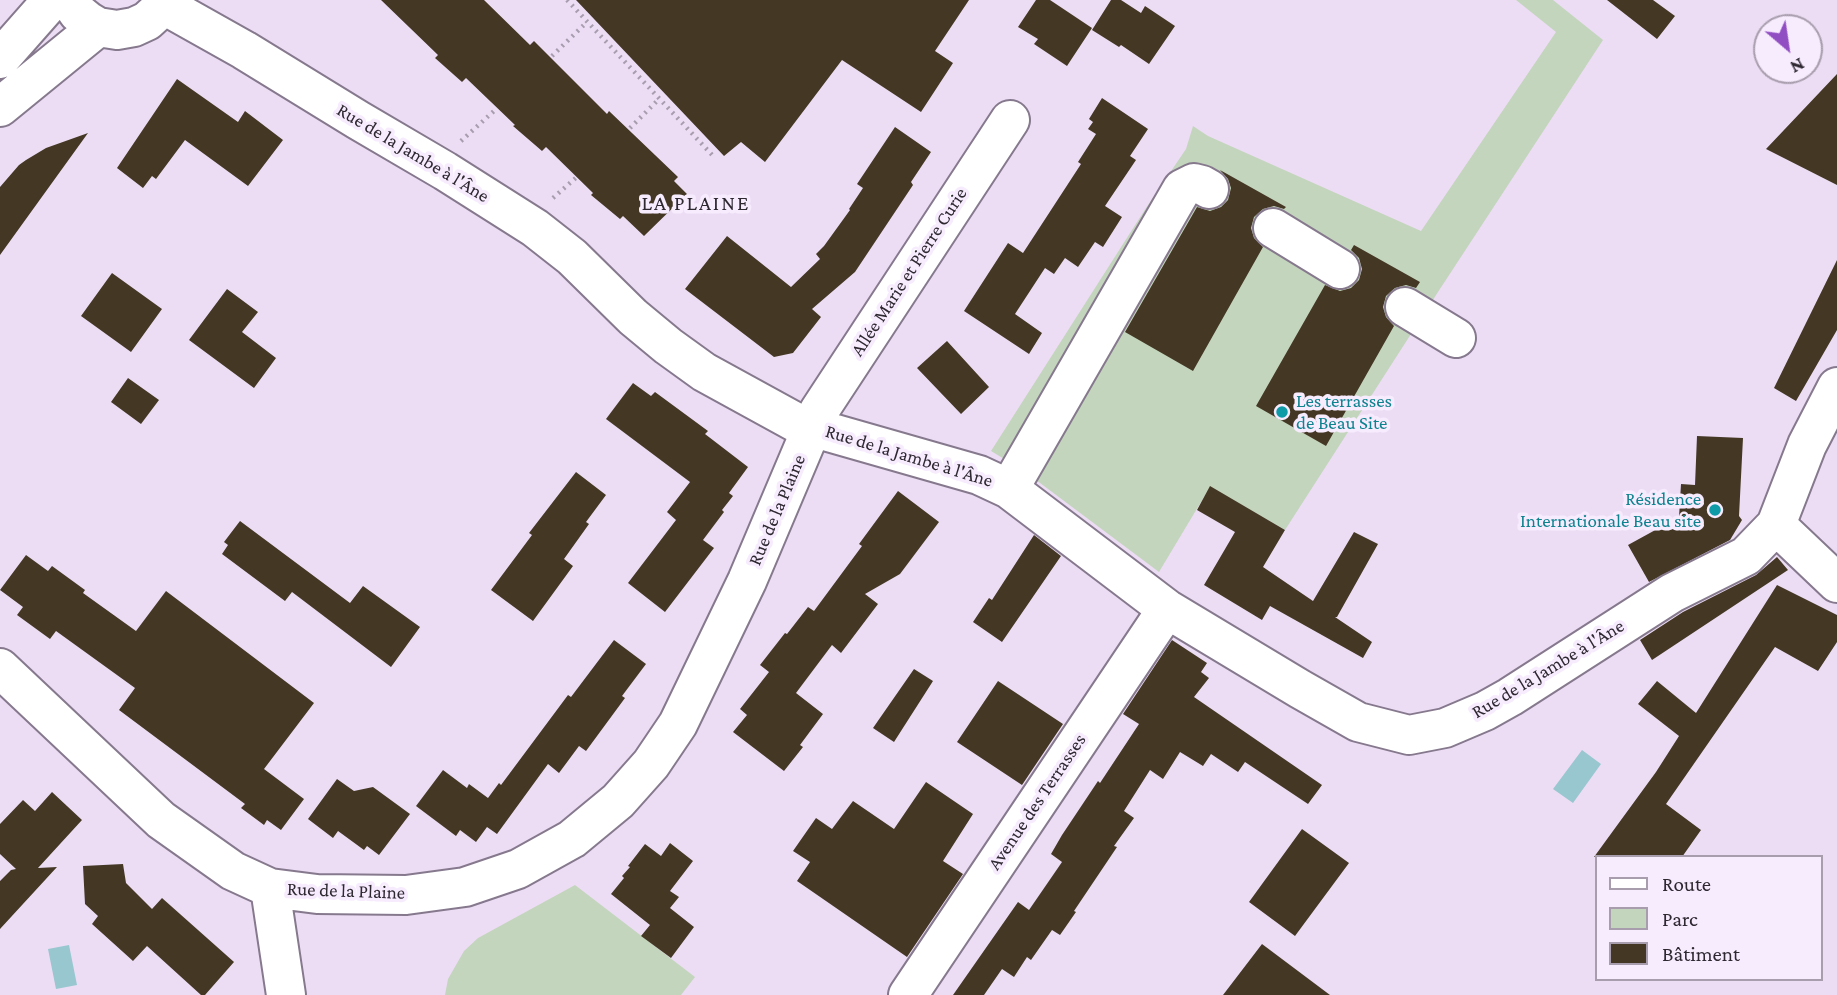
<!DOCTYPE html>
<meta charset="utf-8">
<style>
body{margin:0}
#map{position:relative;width:1837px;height:995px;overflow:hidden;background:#ecddf4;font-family:"Crimson Pro",serif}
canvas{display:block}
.legend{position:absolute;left:1595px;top:855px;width:228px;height:126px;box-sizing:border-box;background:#f7ebfe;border:2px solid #a79dac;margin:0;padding:9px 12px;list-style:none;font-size:21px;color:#2e2831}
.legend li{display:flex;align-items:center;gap:14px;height:35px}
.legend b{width:35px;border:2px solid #a79dac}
.north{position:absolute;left:1753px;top:14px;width:70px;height:70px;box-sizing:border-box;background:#f7ebfe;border:2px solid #a79dac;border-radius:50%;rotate:151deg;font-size:19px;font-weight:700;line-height:28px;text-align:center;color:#2e2831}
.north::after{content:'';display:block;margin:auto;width:24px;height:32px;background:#914ec3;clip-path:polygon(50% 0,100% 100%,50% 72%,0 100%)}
</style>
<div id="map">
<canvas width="1837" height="995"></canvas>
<ul class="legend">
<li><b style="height:9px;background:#fff"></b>Route</li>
<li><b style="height:19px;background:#c4d5bd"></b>Parc</li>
<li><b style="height:19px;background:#443825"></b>Bâtiment</li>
</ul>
<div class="north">N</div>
</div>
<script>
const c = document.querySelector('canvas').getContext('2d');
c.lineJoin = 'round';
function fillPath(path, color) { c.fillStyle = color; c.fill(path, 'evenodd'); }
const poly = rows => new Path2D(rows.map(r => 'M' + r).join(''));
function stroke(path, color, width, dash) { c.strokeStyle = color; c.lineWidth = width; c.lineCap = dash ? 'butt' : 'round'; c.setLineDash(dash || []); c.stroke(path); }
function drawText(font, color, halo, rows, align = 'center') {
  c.font = font + ' "Crimson Pro",serif'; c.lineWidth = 7; c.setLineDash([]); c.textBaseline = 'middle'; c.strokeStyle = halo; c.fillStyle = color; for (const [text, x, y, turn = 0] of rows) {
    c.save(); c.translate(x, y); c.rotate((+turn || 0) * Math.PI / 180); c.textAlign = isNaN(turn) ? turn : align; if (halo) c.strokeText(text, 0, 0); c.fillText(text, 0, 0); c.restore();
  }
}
const green = poly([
 [1516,0,1553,0,1603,40,1438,292,1285,530,1210,487,1159,572,1024,471,991,451,1146,208,1186,149,1193,126,1208,136,1421,231,1556,32],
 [575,885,695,977,681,995,445,995,448,979,464,951,478,938]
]);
const water = poly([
 [1582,750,1601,764,1573,803,1553,789],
 [69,945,77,985,56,989,48,949]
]);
const building = poly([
 [381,0,484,0,530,45,534,41,607,114,609,111,678,177,674,181,687,194,644,236,623,216,620,219,591,195,593,193,546,147,542,151,513,126,515,125,466,78,462,82,435,58,438,55],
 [576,0,969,0,935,51,953,63,921,112,842,60,765,162,741,142,724,156],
 [1036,0,1050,0,1092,28,1067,66,1034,44,1038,39,1018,27],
 [1111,0,1121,0,1141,13,1145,6,1175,26,1149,64,1121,45,1119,47,1092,30],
 [1607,0,1653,0,1675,16,1657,39],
 [1837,74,1837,185,1766,149],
 [177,79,238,122,245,111,283,140,248,186,185,140,156,179,152,176,143,188,117,168],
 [1102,98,1148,129,1130,156,1136,160,1105,206,1122,217,1103,247,1095,242,1078,267,1065,258,1054,274,1045,268,1015,314,1042,333,1029,354,964,311,1008,243,1023,253,1081,164,1078,162,1096,134,1088,129,1093,122,1089,119],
 [895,127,931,152,911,182,913,185,855,272,812,309,821,317,793,353,774,357,685,289,727,236,791,287,820,259,816,254,824,246,850,210,849,209,863,188,857,184],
 [88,133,0,255,0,187,19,165,26,160,46,148],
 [1220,170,1286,207,1284,209,1274,206,1263,209,1254,217,1251,228,1254,238,1263,247,1193,371,1125,332,1197,207,1210,211,1221,207,1228,200,1231,188,1228,179],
 [1354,245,1420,282,1416,288,1406,285,1395,288,1386,296,1383,307,1386,317,1394,326,1326,446,1256,406,1325,285,1340,291,1351,288,1359,280,1362,269,1359,258,1351,250],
 [1837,260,1837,330,1796,401,1774,388],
 [112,273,162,309,131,352,81,316],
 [227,289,258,312,242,332,276,358,254,388,189,340],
 [947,341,989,387,961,414,917,368],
 [128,378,159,400,141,424,111,402],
 [633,383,651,396,655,392,708,431,705,434,748,467,729,493,733,496,722,510,724,512,703,540,714,548,665,612,628,583,676,520,667,512,690,482,606,419],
 [1697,436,1743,438,1739,516,1742,520,1730,540,1649,582,1628,545,1679,517,1681,484,1695,485],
 [576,472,606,495,586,522,589,524,564,559,573,566,533,621,491,590,532,535,529,533],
 [1210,486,1285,530,1263,567,1313,601,1354,532,1378,544,1337,617,1335,617,1372,642,1363,658,1270,606,1262,620,1204,585,1235,532,1197,510],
 [898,491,939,522,900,574,865,594,878,604,841,653,832,645,796,693,823,714,800,745,803,747,784,771,733,732,747,715,740,709,769,672,760,665,785,633,787,634,808,607,814,611,862,546,859,544],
 [240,521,350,603,363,586,420,627,391,667,292,592,285,601,222,554,228,545,224,542],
 [1034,535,1061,556,1002,642,973,622,989,598,992,600],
 [26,555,48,571,52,566,85,590,83,593,136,631,166,591,314,703,264,769,304,799,281,830,267,820,264,825,241,808,245,804,119,710,135,688,56,631,50,639,17,615,23,607,0,590],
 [1777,557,1788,570,1652,660,1640,640,1683,612,1756,575],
 [1777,585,1837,615,1837,642,1818,671,1775,647,1666,804,1701,830,1682,857,1594,857,1656,772,1679,736,1638,704,1657,681,1696,713],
 [614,640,646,664,622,696,625,698,586,751,579,746,559,773,548,764,497,834,487,827,476,842,460,830,456,836,416,806,443,770,467,788,469,784,488,798,499,783,501,785,568,695,571,697],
 [1172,640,1207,663,1201,672,1209,678,1194,697,1322,785,1308,804,1245,762,1238,772,1211,754,1203,766,1180,752,1163,779,1150,770,1124,811,1134,818,1114,846,1117,847,1074,911,1076,912,1060,935,1052,930,1031,960,1027,957,1014,977,1002,969,984,995,953,995,1018,902,1029,910,1062,862,1051,854,1062,835,1098,781,1100,783,1139,724,1123,714],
 [914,669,933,681,894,742,873,728],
 [998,681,1063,724,1022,785,957,742],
 [337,779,354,791,373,787,410,814,379,855,367,846,364,850,338,831,333,838,308,819],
 [926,782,973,814,943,861,963,874,907,957,797,881,810,862,793,851,816,818,832,829,853,801,894,829],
 [52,792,82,820,38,868,57,867,0,929,0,881,11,870,16,869,0,854,0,824,23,800,35,811],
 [1302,829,1349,863,1295,936,1249,902],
 [670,843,693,861,670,891,679,897,670,908,694,927,671,958,641,936,650,925,611,894,624,878,622,876,630,867,628,866,645,844,661,856],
 [123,864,126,883,152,909,162,898,234,962,205,995,201,995,147,946,133,961,92,924,98,916,85,904,83,866],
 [1262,944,1330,995,1223,995]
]);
const path = poly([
 [567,0,715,158],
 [552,56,587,22],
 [630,128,659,99],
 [461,141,494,111],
 [553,198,578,176]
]);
const minor = poly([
 [69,0,78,13,88,21,98,27,117,30,134,27,147,21,158,11,164,0],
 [162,4,244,50,358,120,445,171,535,228,572,257,633,317,668,346,704,372,797,423,979,475,1009,489,1167,609,1300,689,1358,722,1409,735,1445,728,1485,711,1510,697,1672,593,1746,556,1776,525],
 [0,59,52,0],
 [0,107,98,27],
 [1273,228,1340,269],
 [1405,307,1456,338],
 [1837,387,1807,445,1776,525,1837,583],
 [1009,489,1182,189,1194,183,1202,185,1209,189],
 [0,668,161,820,233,871,270,888,317,894,406,895,465,887,518,869,572,839,618,801,651,764,678,724,747,581,819,411,1010,120],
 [270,888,286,995],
 [908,995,1167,609]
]);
const markers = [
 [1282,412,7,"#0f9aa8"],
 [1715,510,7,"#0f9aa8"]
];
const streetNames = [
 ["Rue de la Jambe à l'Âne",413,153,31],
 ["Allée Marie et Pierre Curie",909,272,-57],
 ["Rue de la Jambe à l'Âne",909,456,17],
 ["Rue de la Plaine",777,510,-67],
 ["Rue de la Jambe à l'Âne",1548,669,-31],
 ["Avenue des Terrasses",1037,802,-56],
 ["Rue de la Plaine",346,891,2]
];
const cultureNames = [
 ["Les terrasses",1296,401],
 ["de Beau Site",1296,423],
 ["Résidence",1701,499,"right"],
 ["Internationale Beau site",1701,521,"right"]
];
const neighbourhoodNames = [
 ["LA PLAINE",696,204]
];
fillPath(green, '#c4d5bd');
fillPath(water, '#99c7d0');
fillPath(building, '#443825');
stroke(minor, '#86798e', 42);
stroke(path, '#a89daf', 4.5, [2, 5]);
stroke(minor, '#fff', 38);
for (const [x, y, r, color] of markers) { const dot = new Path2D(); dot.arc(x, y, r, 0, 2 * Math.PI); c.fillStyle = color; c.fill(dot); stroke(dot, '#f7ebfe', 2.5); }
drawText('19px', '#2e2831', '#f7ebfe', streetNames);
drawText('19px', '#0d838f', '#f7ebfe', cultureNames, 'left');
c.letterSpacing = '2px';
drawText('21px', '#2e2831', '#f7ebfe', neighbourhoodNames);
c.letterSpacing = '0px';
</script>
